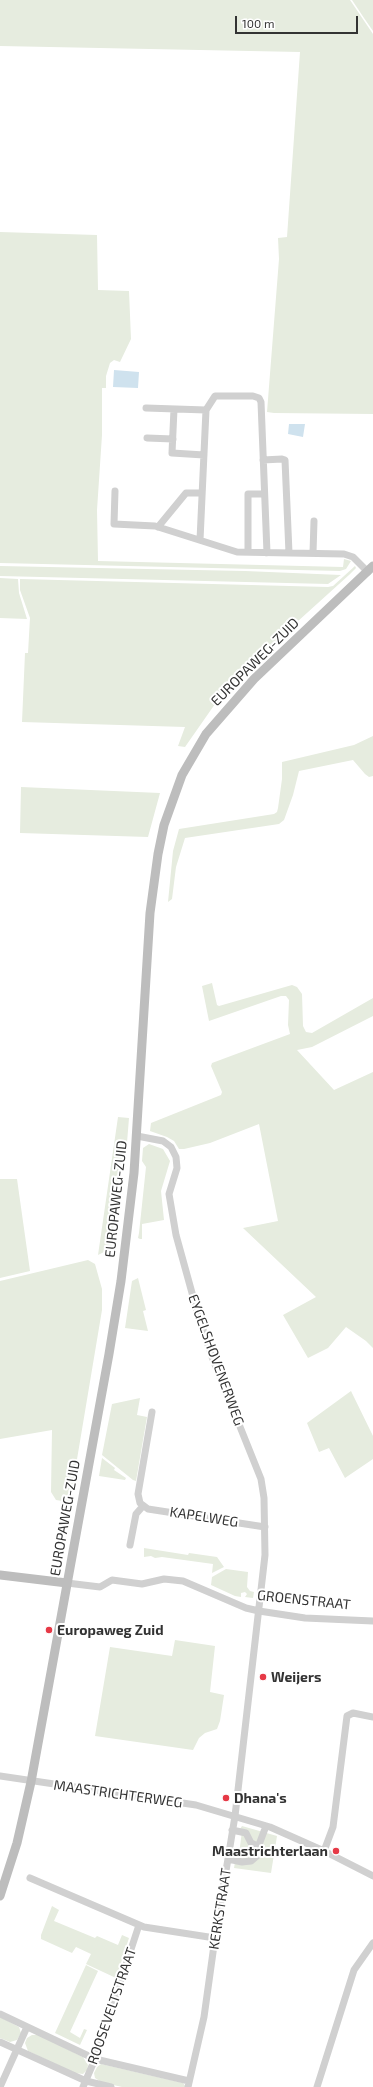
<!DOCTYPE html>
<style>
body{margin:0}
#map{position:relative;width:373px;height:2087px;overflow:hidden;background:#fff;font-family:"Exo 2",sans-serif}
canvas{display:block}
.scale{position:absolute;left:235px;top:16px;width:123px;height:18px;box-sizing:border-box;border:2px solid #333;border-top:0;padding-left:5px;font-size:12px;line-height:14px;white-space:nowrap;color:#333;-webkit-text-stroke:3px #fff;paint-order:stroke}
</style>
<div id="map">
<canvas width="373" height="2087"></canvas>
<div class="scale">100 m</div>
</div>
<script>
const c = document.querySelector('canvas').getContext('2d');
c.lineJoin = 'round';
function fillPath(path, color) { c.fillStyle = color; c.fill(path, 'evenodd'); }
const poly = rows => new Path2D(rows.map(r => 'M' + r).join(''));
function stroke(path, color, width, dash) { c.strokeStyle = color; c.lineWidth = width; c.lineCap = dash ? 'butt' : 'round'; c.setLineDash(dash || []); c.stroke(path); }
function drawText(font, color, halo, rows, align = 'center') {
  c.font = font + ' "Exo 2",sans-serif'; c.lineWidth = 4; c.setLineDash([]); c.textBaseline = 'middle'; c.strokeStyle = halo; c.fillStyle = color; for (const [text, x, y, turn = 0] of rows) {
    c.save(); c.translate(x, y); c.rotate((+turn || 0) * Math.PI / 180); c.textAlign = isNaN(turn) ? turn : align; if (halo) c.strokeText(text, 0, 0); c.fillText(text, 0, 0); c.restore();
  }
}
const green = poly([
 [0,0,350,0,373,34,373,414,274,413,267,412,279,259,278,238,287,237,300,52,0,46],
 [352,0,373,0,373,31,364,18],
 [0,232,97,235,98,290,129,291,131,339,120,362,114,360,110,363,106,376,106,388,102,388,102,435,97,510,98,561,343,567,344,559,351,561,346,569,340,571,0,563],
 [0,566,245,571,341,575,328,584,0,576],
 [355,566,356,568,349,575,266,650,222,694,185,747,178,746,185,727,22,722,25,653,28,653,30,618,20,590,20,579,328,587,333,586],
 [0,578,18,579,19,593,27,619,0,618],
 [373,736,373,776,369,777,365,774,353,760,299,771,293,795,284,820,279,824,185,838,176,867,172,899,168,902,173,851,179,829,274,814,277,812,278,808,282,779,282,762,354,745],
 [21,787,160,793,148,837,20,833],
 [212,983,217,1005,219,1006,292,985,297,987,302,994,303,1026,306,1032,312,1033,373,998,373,1016,312,1047,297,1050,334,1090,373,1072,373,1348,366,1341,346,1327,328,1348,308,1358,283,1315,316,1297,243,1228,278,1221,259,1124,210,1143,184,1149,179,1149,174,1141,167,1137,150,1131,151,1123,221,1095,222,1092,211,1066,212,1063,290,1034,288,1025,289,1000,286,996,281,996,209,1021,202,986],
 [118,1117,129,1118,126,1155,121,1160,110,1259,106,1251,98,1255],
 [149,1144,163,1149,170,1161,161,1191,164,1220,142,1224,142,1239,140,1239,138,1238,139,1233,146,1167,142,1161,143,1148],
 [0,1179,17,1179,30,1271,0,1278],
 [88,1260,95,1264,102,1289,102,1310,70,1501,62,1501,56,1500,51,1492,52,1430,0,1439,0,1281],
 [138,1278,146,1310,143,1311,148,1331,125,1328,132,1281],
 [351,1391,373,1436,373,1459,345,1478,329,1448,319,1452,307,1423],
 [140,1398,137,1415,147,1417,136,1481,133,1480,102,1455,112,1404],
 [102,1458,115,1468,114,1470,126,1478,125,1480,99,1476],
 [144,1548,188,1555,189,1553,217,1557,224,1567,212,1573,213,1564,162,1557,155,1558,151,1556,144,1557],
 [226,1569,248,1572,247,1587,250,1591,254,1592,253,1598,245,1597,247,1594,245,1592,241,1593,241,1597,235,1596,211,1585,212,1577],
 [175,1640,215,1646,210,1692,224,1695,220,1721,217,1729,205,1733,199,1738,193,1750,95,1736,110,1647,172,1656],
 [242,1826,277,1836,271,1873,234,1868,235,1862,238,1862,242,1831,240,1829],
 [52,1906,59,1910,54,1921,95,1938,97,1936,118,1945,122,1935,129,1938,116,1978,86,1964,91,1954,76,1947,72,1953,41,1939,41,1935],
 [86,1965,98,1971,70,2032,80,2038,84,2029,87,2030,80,2045,55,2033],
 [0,2017,19,2027,21,2033,17,2040,10,2042,0,2038],
 [32,2035,38,2035,83,2057,88,2065,87,2070,83,2074,75,2073,28,2051,25,2043,27,2038],
 [101,2064,183,2083,186,2087,122,2087,101,2082,95,2078,94,2073,97,2067]
]);
const water = poly([
 [114,370,139,372,138,388,113,387],
 [289,424,305,424,303,437,288,434]
]);
const street = poly([
 [146,408,206,410],
 [174,409,172,453,204,455],
 [147,438,173,439],
 [263,460,282,459,285,460,289,553],
 [115,491,114,524,155,526,237,552,344,554,353,557,368,572],
 [158,527,186,493,202,493],
 [200,540,206,410,215,396,253,396,259,398,261,402,267,553],
 [248,552,248,494,264,494],
 [313,553,314,521],
 [137,1136,163,1141,171,1147,176,1157,177,1168,169,1194,176,1235,197,1311,212,1357,261,1479,264,1498,265,1555,235,1816,215,1938,204,2017,188,2087],
 [152,1412,138,1494,140,1503,148,1509,265,1527],
 [130,1545,136,1514,143,1506],
 [67,1583,100,1587,112,1580,142,1584,164,1579,183,1581,246,1608,259,1611,305,1618,373,1621],
 [0,1776,196,1805,270,1827,324,1851,373,1876],
 [232,1830,246,1833,251,1843,257,1846],
 [260,1842,266,1826],
 [324,1851,333,1827,347,1716,353,1713,373,1717],
 [228,1859,242,1862,251,1861,258,1855,260,1850],
 [30,1878,144,1927,215,1938],
 [0,2014,95,2059,189,2081],
 [0,2042,86,2081,111,2087],
 [0,2087,27,2027],
 [83,2087,95,2059,139,1925],
 [317,2087,354,1970,373,1943]
]);
const secondary = poly([
 [0,1575,67,1583],
 [0,1896,17,1843,31,1782,109,1354,121,1281,134,1173,150,913,158,854,164,825,182,775,206,734,254,679,373,566]
]);
const markers = [
 [49,1630,4,"#e63946"],
 [263,1677,4,"#e63946"],
 [226,1798,4,"#e63946"],
 [336,1851,4,"#e63946"]
];
const streetNames = [
 ["EUROPAWEG-ZUID",255,662,-45],
 ["EUROPAWEG-ZUID",116,1199,-84],
 ["EYGELSHOVENERWEG",216,1360,70],
 ["KAPELWEG",204,1517,9],
 ["EUROPAWEG-ZUID",65,1518,-80],
 ["GROENSTRAAT",304,1600,6],
 ["MAASTRICHTERWEG",118,1794,8],
 ["KERKSTRAAT",220,1909,-81],
 ["ROOSEVELTSTRAAT",112,2006,-71]
];
const poiNames = [
 ["Europaweg Zuid",57,1630],
 ["Weijers",271,1677],
 ["Dhana's",234,1798],
 ["Maastrichterlaan",328,1851,"right"]
];
fillPath(green, '#e6ecdf');
fillPath(water, '#cfe2ee');
stroke(street, '#d0d0d0', 7);
stroke(secondary, '#bdbdbd', 9);
for (const [x, y, r, color] of markers) { const dot = new Path2D(); dot.arc(x, y, r, 0, 2 * Math.PI); c.fillStyle = color; c.fill(dot); stroke(dot, '#fff', 1.5); }
drawText('14px', '#333', '#fff', streetNames);
drawText('bold 14px', '#333', '#fff', poiNames, 'left');
</script>
